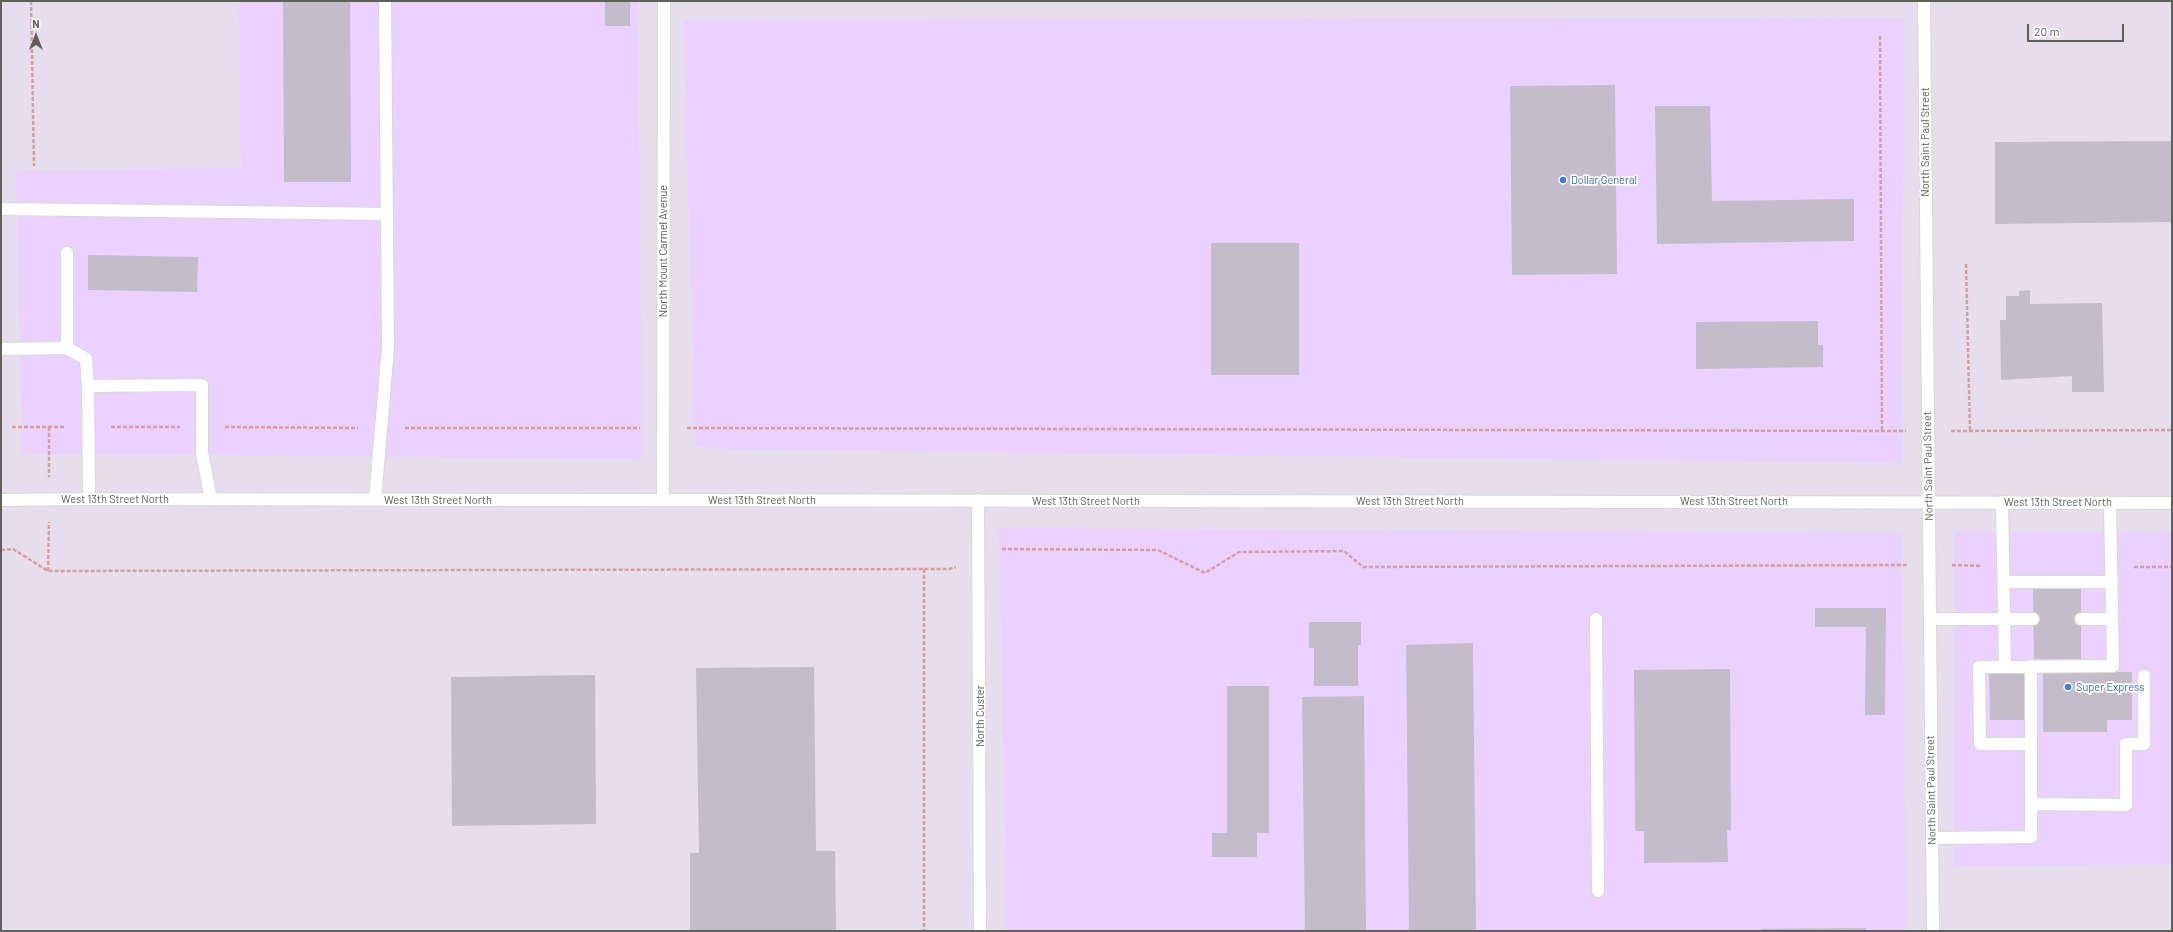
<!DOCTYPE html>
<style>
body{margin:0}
#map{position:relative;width:2173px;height:932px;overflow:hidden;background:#e6deec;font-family:Barlow,sans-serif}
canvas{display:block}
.frame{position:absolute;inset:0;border:2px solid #5e6158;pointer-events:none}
.north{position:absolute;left:16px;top:16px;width:40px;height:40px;-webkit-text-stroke:3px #fff;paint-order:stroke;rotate:0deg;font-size:11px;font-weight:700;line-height:16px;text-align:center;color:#5e6158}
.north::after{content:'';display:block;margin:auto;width:14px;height:18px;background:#5e6158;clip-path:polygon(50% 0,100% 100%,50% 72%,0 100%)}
.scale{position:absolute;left:2027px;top:24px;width:97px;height:18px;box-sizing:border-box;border:2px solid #5e6158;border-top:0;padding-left:5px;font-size:12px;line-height:14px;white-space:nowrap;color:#5e6158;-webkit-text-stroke:3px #fff;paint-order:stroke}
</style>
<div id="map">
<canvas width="2173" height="932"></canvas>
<div class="frame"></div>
<div class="north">N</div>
<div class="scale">20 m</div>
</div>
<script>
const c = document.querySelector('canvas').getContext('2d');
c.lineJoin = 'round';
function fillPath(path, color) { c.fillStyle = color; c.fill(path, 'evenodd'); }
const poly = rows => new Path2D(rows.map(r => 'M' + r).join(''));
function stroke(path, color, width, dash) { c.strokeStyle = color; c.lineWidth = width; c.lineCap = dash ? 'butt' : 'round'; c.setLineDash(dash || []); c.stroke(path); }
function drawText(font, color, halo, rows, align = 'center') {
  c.font = font + ' Barlow,sans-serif'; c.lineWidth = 3.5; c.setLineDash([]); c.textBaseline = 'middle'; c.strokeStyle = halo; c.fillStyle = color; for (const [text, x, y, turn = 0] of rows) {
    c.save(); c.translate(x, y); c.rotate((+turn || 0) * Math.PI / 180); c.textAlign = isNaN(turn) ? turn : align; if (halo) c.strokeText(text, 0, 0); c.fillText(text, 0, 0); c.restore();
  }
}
const commercial = poly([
 [239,1,638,1,642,459,22,453,16,171,241,168],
 [1904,18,1902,463,718,449,696,446,683,20],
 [999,528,1902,533,1906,931,1007,931],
 [1955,531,2172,533,2172,864,1954,867]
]);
const building = poly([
 [283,1,350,1,351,182,284,182],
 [605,1,630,1,630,26,605,26],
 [1615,85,1617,274,1512,275,1510,86],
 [1655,106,1710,106,1712,201,1854,199,1854,241,1657,244],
 [2172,141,2172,222,1995,224,1995,142],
 [1211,243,1299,243,1299,375,1211,375],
 [88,255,198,257,197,292,88,290],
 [2030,290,2030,304,2102,303,2104,392,2072,392,2072,376,2001,380,2000,320,2006,320,2006,296,2019,296,2019,291],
 [1818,321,1818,345,1823,345,1823,367,1696,369,1696,322],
 [2033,587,2081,587,2081,659,2034,659],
 [1815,608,1886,608,1885,715,1865,715,1866,627,1815,627],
 [1309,622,1361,622,1361,645,1358,645,1358,686,1314,686,1314,648,1309,648],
 [1473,643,1476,931,1409,931,1406,645],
 [814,667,816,851,835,851,836,931,690,931,690,853,699,853,696,668],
 [1730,669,1731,830,1727,830,1728,862,1644,863,1644,831,1635,831,1634,670],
 [1989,672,2025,672,2025,720,1990,720],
 [2043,672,2132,672,2132,720,2107,720,2107,732,2043,732],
 [595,675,596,824,452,826,451,677],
 [1227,686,1269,686,1269,833,1257,833,1257,857,1212,857,1212,833,1227,833],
 [1364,696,1366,931,1305,931,1302,697],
 [1866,928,1866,931,1761,931,1761,929]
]);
const minorTunnel = poly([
 [2033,619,2081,619]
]);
const path = poly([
 [31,1,34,166],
 [1880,36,1882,431],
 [1966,264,1970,431],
 [12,427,66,427],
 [49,427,49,477],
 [111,427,180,427],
 [225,427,358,428],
 [405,428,640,428],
 [687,428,1906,431],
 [1951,431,2172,430],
 [1002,549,1158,550,1205,573,1239,552,1344,551,1363,567,1907,565],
 [1,550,13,549,48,571,949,569,956,567],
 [1952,565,1981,566],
 [2134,567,2172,567],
 [924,569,924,931],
 [48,571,49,522]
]);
const minor = poly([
 [1924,1,1933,931],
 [1,209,387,214],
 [67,253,67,348],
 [1,349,67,348,86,359,88,386,89,499],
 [88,386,202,385,202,453,211,499],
 [1,500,89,499,2172,503],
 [375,500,388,347,385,1],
 [663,500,664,1],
 [978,500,980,931],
 [2002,502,2005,667,2113,666,2110,503],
 [2004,582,2112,582],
 [1596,619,1598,891],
 [1930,619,2033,619],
 [2081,619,2112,619],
 [2005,667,1979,667,1980,744,2031,744],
 [2031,804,2126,805,2126,744,2144,744,2144,676],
 [1932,838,2031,837,2031,666]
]);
const markers = [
 [1563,180,4,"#3f7fe0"],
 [2068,687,4,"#3f7fe0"]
];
const streetNames = [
 ["North Saint Paul Street",1925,142,-90],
 ["North Mount Carmel Avenue",663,251,-90],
 ["North Saint Paul Street",1928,466,-91],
 ["West 13th Street North",115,499],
 ["West 13th Street North",438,500],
 ["West 13th Street North",762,500],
 ["West 13th Street North",1086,501],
 ["West 13th Street North",1410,501],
 ["West 13th Street North",1734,501],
 ["West 13th Street North",2058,502],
 ["North Custer",980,716,-90],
 ["North Saint Paul Street",1931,790,-91]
];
const shopNames = [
 ["Dollar General",1571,180],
 ["Super Express",2076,687]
];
fillPath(commercial, '#ebd1ff');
fillPath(building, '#c3bdc9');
stroke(minorTunnel, '#c4bfc7', 12, [12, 6]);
stroke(minor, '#d6dad2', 14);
stroke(path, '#d99e9a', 2.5, [4, 2]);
stroke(minor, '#fff', 12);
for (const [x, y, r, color] of markers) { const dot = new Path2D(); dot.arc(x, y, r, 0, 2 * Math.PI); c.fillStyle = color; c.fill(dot); stroke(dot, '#fff', 1.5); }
drawText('11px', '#5e6158', '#fff', streetNames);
drawText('11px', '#366cbe', '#fff', shopNames, 'left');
</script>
